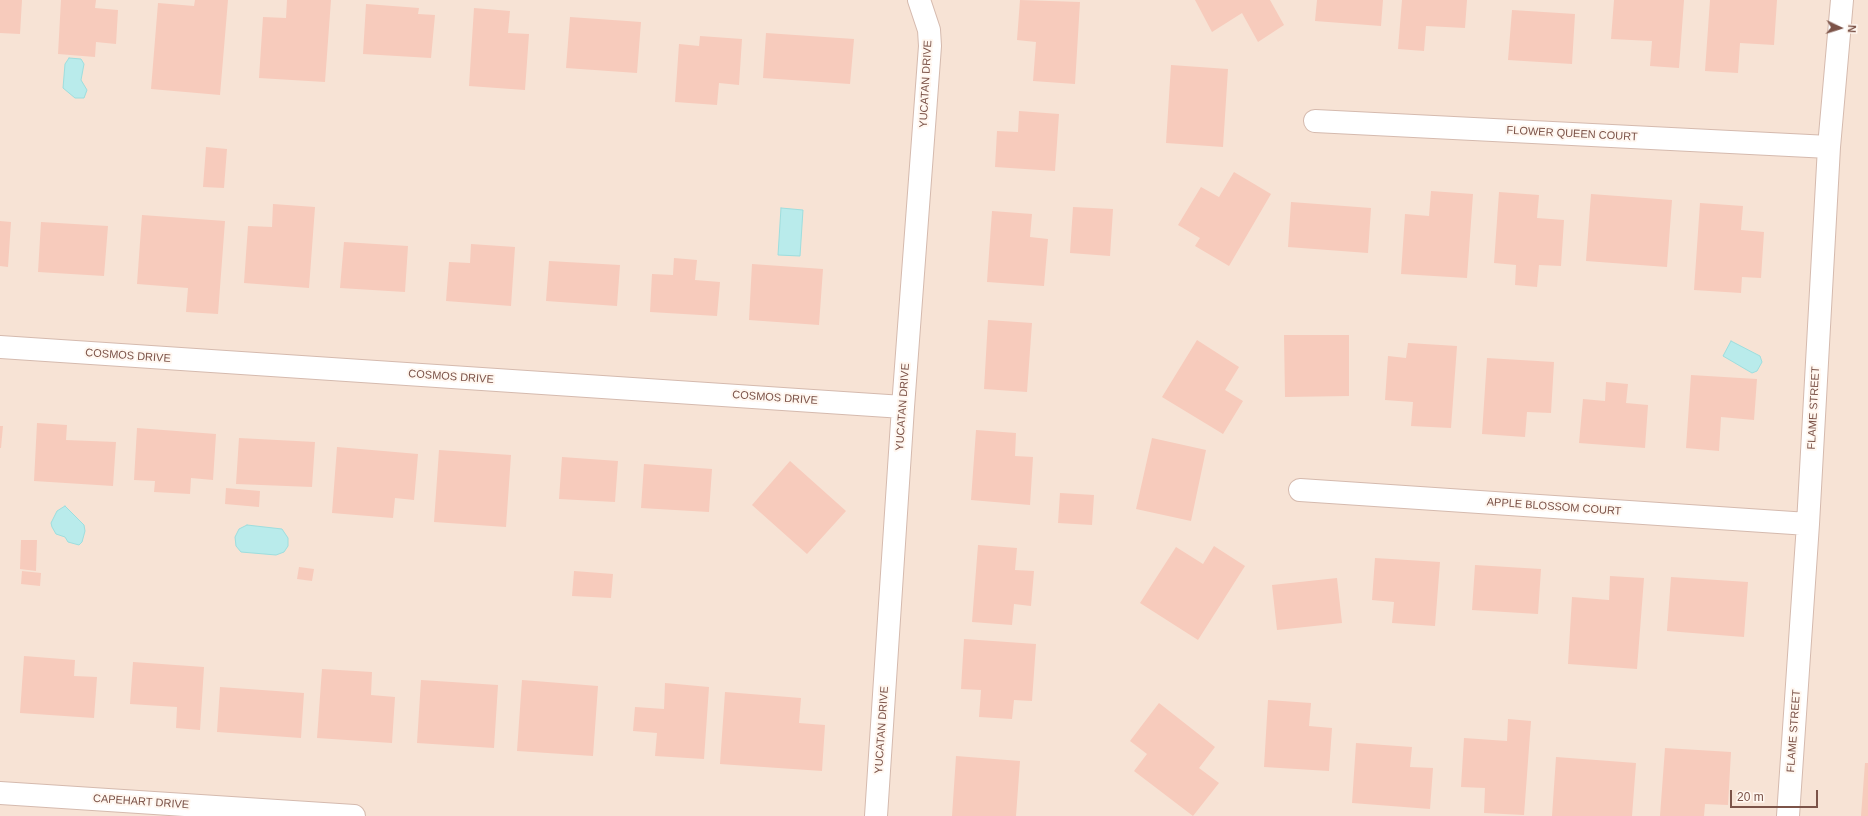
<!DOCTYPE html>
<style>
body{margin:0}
#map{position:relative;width:1868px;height:816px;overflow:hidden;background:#fef2e7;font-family:Arial,sans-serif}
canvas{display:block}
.north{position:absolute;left:1820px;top:8px;width:40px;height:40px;-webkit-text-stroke:3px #fff7f0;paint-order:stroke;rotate:94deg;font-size:11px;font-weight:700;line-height:16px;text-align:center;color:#7c5348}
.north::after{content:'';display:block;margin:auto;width:14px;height:18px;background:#7c5348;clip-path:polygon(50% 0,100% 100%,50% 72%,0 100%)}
.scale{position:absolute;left:1730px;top:790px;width:88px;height:18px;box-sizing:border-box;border:2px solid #7c5348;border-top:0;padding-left:5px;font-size:12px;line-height:14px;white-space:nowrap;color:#7c5348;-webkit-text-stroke:3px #fff7f0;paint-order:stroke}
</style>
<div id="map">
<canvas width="1868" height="816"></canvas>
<div class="north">N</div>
<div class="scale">20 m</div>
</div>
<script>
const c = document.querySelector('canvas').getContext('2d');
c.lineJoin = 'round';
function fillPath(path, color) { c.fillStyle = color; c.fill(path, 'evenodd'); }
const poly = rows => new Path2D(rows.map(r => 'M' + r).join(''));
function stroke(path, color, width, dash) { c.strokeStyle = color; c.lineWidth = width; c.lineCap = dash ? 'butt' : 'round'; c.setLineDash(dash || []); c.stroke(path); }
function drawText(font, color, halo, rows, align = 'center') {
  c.font = font + ' Arial,sans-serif'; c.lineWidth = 4; c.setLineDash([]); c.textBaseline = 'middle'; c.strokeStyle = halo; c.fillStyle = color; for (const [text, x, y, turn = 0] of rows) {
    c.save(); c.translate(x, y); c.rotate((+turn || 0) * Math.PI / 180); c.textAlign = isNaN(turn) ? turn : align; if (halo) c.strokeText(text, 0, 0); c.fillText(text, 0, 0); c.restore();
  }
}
const residential = poly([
 [0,0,1868,0,1868,816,0,816]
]);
const water = poly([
 [69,58,81,59,84,64,81,80,87,90,84,98,75,98,63,88,65,64,69,58],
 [781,208,803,210,800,256,778,255,781,208],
 [1731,341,1760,356,1762,362,1757,371,1752,373,1723,356,1731,341],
 [65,506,84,525,85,531,82,542,79,545,68,542,65,537,56,534,52,527,51,523,57,511,65,506],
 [247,525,282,529,288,538,288,546,284,552,276,555,241,552,236,546,235,537,239,529,247,525]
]);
const building = poly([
 [0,0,22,0,20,34,0,33],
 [61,0,96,0,95,8,118,10,116,44,96,42,95,57,58,54],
 [195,0,228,0,220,95,151,89,158,3,194,6],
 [287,0,331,0,325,82,259,78,263,17,286,18],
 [1020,0,1080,2,1075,84,1033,81,1036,42,1017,40],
 [1195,0,1270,0,1284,25,1258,42,1242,13,1212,32],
 [1317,0,1383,0,1381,26,1315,21],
 [1402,0,1467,0,1465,28,1426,26,1424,51,1398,49],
 [1614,0,1684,0,1679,68,1650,66,1652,41,1611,39],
 [1710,0,1777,0,1774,45,1740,43,1738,73,1705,71],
 [366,4,419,8,418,14,435,15,431,58,363,54],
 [474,8,510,11,508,33,529,34,525,90,469,86],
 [1512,10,1575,14,1572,64,1508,60],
 [570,17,641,22,637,73,566,68],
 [766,33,854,39,850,84,763,78],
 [700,36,742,39,739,85,719,83,717,105,675,102,679,44,699,46],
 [1171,65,1228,69,1223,147,1166,143],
 [1019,111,1059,114,1055,171,995,167,997,131,1018,132],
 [206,147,227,149,224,188,203,187],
 [1234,172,1271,194,1229,266,1195,246,1200,238,1178,225,1201,187,1219,197],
 [1431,191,1473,194,1467,278,1401,274,1405,214,1429,216],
 [1499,192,1539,195,1537,218,1564,220,1561,266,1539,265,1537,287,1515,285,1516,265,1494,263],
 [1591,194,1672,200,1667,267,1586,261],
 [1291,202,1371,208,1368,253,1288,247],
 [1700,203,1743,206,1741,230,1764,232,1761,278,1742,277,1741,293,1694,290],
 [273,204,315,207,309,288,244,283,248,226,272,227],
 [1073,207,1113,209,1110,256,1070,253],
 [992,211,1032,214,1030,237,1048,239,1044,286,987,282],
 [142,215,225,221,218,314,186,312,188,288,137,284],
 [0,221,11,222,8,267,0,266],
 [41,222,108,226,104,276,38,272],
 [344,242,408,246,405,292,340,288],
 [471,244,515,247,511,306,446,301,449,262,470,263],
 [674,258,697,260,695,280,720,282,717,316,650,312,652,274,673,275],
 [549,261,620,265,617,306,546,301],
 [752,264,823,269,819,325,749,320],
 [988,320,1032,323,1027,392,984,389],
 [1284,335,1349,335,1349,396,1285,397],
 [1197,340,1239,367,1225,390,1243,401,1223,434,1162,397],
 [1408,343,1457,346,1451,428,1411,426,1413,402,1385,400,1388,356,1406,358],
 [1487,358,1554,362,1551,413,1527,412,1525,437,1482,434],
 [1691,375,1757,379,1754,420,1721,417,1719,451,1686,448],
 [1606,382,1628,384,1626,403,1648,405,1645,448,1579,443,1583,399,1605,401],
 [37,423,67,425,66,440,116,442,113,486,34,481],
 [0,426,3,426,1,448,0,448],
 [137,428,216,434,213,480,191,478,190,494,154,492,155,481,134,480],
 [976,430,1016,433,1015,456,1033,457,1030,505,971,500],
 [239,438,315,442,312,487,236,484],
 [1152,438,1206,450,1191,521,1136,509],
 [337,447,418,454,414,500,395,498,393,518,332,513],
 [439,450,511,455,506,527,434,522],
 [562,457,618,461,615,502,559,499],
 [790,461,846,511,807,554,752,505],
 [644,464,712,469,709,512,641,508],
 [226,488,260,491,259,507,225,504],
 [1060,493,1094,495,1092,525,1058,523],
 [21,540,37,540,36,571,20,569],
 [978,545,1017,548,1015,570,1034,571,1031,606,1014,604,1012,625,972,622],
 [1214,546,1245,566,1198,640,1140,603,1176,547,1203,564],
 [1375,558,1440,562,1435,626,1392,623,1394,602,1372,600],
 [1475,565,1541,569,1538,614,1472,610],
 [299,567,314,569,312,581,297,579],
 [22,571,41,573,40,586,21,584],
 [574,571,613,574,611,598,572,596],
 [1610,576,1644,578,1637,669,1568,664,1572,597,1609,600],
 [1671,577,1748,582,1744,637,1667,631],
 [1337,578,1342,623,1277,630,1272,585],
 [964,639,1036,644,1032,701,1014,700,1012,719,979,717,981,690,961,689],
 [24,656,75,660,74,676,97,677,94,718,20,713],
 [133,662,204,667,200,730,176,728,177,707,130,704],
 [322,669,372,672,371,695,395,697,392,743,317,738],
 [421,680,498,685,494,748,417,743],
 [522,680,598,686,593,756,517,751],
 [665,683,709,687,704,759,655,756,657,733,633,731,635,707,664,709],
 [220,687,304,693,301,738,217,732],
 [725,692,801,698,799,723,825,725,822,771,720,764],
 [1268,700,1311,703,1309,726,1332,728,1329,771,1264,767],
 [1159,703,1215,747,1199,768,1219,783,1193,816,1134,771,1147,754,1130,741],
 [1508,719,1531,721,1524,815,1484,813,1485,788,1461,787,1464,738,1507,741],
 [1356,743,1412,747,1410,767,1433,768,1430,809,1352,803],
 [1665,748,1731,752,1728,805,1705,804,1704,816,1660,816],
 [956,756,1020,761,1016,816,952,816],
 [1556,757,1636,763,1632,816,1552,816],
 [1865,763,1868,763,1868,816,1861,816]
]);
const minor = poly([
 [1315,121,1829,147],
 [0,347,903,407],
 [1300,490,1808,524],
 [0,793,354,816],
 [876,816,903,407,930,46,929,30,919,0],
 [1788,816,1808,524,1829,147,1842,0]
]);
const streetNames = [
 ["YUCATAN DRIVE",926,84,-87],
 ["FLOWER QUEEN COURT",1572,134,3],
 ["COSMOS DRIVE",128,356,4],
 ["COSMOS DRIVE",451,377,4],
 ["COSMOS DRIVE",775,398,4],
 ["YUCATAN DRIVE",903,407,-86],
 ["FLAME STREET",1814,408,-87],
 ["APPLE BLOSSOM COURT",1554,507,4],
 ["YUCATAN DRIVE",882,730,-86],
 ["FLAME STREET",1794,731,-86],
 ["CAPEHART DRIVE",141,802,4]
];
fillPath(residential, '#f7e3d5');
fillPath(water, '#b9ebeb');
stroke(water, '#9edede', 1);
fillPath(building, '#f7cbbc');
stroke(minor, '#d5baae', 24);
stroke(minor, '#fff', 22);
drawText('11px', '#7c5348', '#fff7f0', streetNames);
</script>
